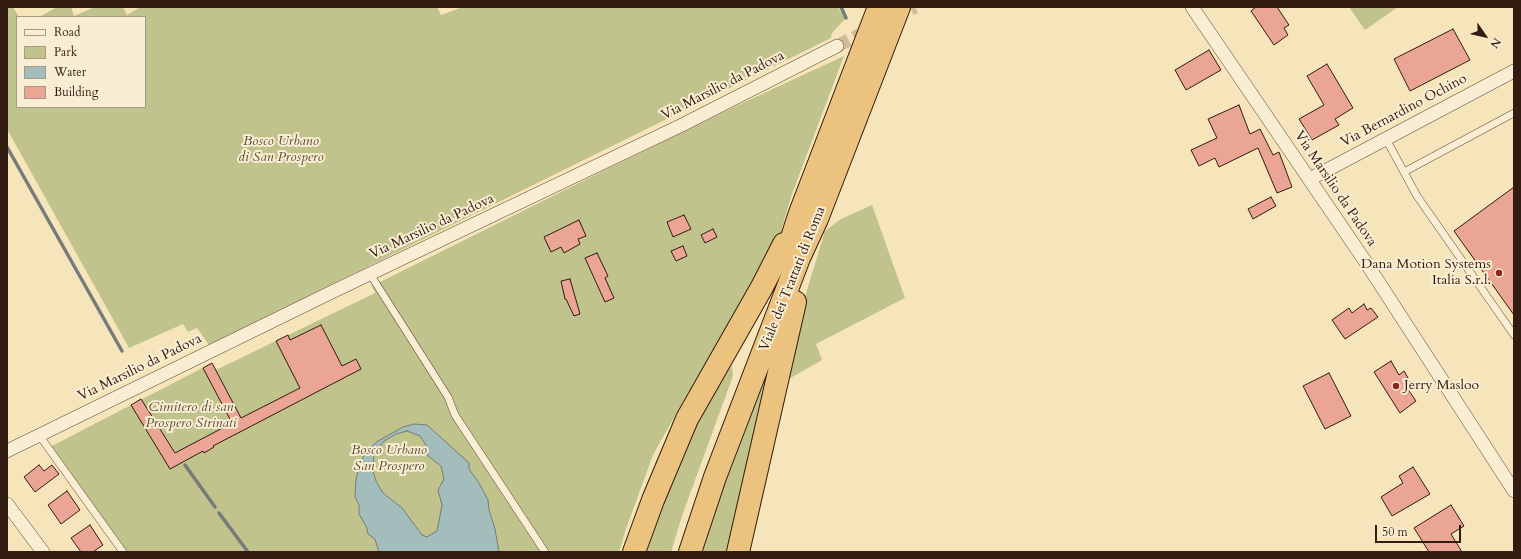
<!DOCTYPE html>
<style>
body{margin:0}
#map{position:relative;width:1521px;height:559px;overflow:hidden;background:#f6e5bb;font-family:Cardo,serif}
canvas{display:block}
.frame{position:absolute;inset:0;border:8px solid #321b10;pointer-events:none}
.legend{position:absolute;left:16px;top:16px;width:130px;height:92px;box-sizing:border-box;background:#f9eed3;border:1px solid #a99a85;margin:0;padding:5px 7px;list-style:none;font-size:12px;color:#321b10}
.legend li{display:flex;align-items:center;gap:8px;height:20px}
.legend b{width:20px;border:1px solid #a99a85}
.north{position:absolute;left:1465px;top:16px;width:40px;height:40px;-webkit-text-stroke:3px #f9eed3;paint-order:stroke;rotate:124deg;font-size:11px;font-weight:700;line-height:16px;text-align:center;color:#321b10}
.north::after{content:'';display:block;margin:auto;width:14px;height:18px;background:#321b10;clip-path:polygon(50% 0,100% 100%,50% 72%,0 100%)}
.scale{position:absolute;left:1375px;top:525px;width:86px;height:18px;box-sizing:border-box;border:2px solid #321b10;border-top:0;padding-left:5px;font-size:12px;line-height:14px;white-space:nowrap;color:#321b10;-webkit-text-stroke:3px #f9eed3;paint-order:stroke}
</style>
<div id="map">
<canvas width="1521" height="559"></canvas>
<div class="frame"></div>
<ul class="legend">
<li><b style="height:5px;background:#f9eed3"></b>Road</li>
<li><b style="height:11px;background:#c1c38d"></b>Park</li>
<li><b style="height:11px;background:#a3bcbc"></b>Water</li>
<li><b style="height:11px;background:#eba594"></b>Building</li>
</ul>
<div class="north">N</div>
<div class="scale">50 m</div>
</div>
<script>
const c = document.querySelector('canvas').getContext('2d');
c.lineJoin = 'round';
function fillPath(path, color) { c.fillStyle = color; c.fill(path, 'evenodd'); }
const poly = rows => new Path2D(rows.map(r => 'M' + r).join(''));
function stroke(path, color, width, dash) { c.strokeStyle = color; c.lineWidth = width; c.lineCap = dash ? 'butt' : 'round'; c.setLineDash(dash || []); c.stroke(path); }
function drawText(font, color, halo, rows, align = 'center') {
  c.font = font + ' Cardo,serif'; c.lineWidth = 4; c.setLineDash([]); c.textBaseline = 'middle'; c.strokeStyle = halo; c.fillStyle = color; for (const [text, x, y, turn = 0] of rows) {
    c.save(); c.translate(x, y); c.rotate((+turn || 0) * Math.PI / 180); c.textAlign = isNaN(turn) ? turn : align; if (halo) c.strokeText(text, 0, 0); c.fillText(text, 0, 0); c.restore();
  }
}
const green = poly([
 [7,7,13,7,19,17,21,17,17,17,17,107,145,107,145,17,39,17,57,7,71,7,74,16,95,7,123,7,127,15,141,7,261,7,262,8,265,7,437,7,441,15,463,7,838,7,845,19,832,33,831,38,209,345,197,328,188,332,183,324,129,348,7,129],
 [1349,7,1398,7,1365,30],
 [844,56,792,194,779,238,691,396,689,391,653,455,626,529,619,552,127,552,50,447,212,363,216,370,375,293,372,286,605,170,734,107],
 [872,205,905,298,816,344,822,360,787,380,804,300,825,231,841,219],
 [732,366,733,376,682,516,671,552,645,552,693,426,719,381],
 [769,370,733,552,697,552,765,373]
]);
const water = poly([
 [414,424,427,425,469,463,469,469,479,483,488,500,489,510,495,529,499,552,379,552,375,539,368,534,367,528,359,514,359,505,355,497,356,479,360,464,366,451,378,441,403,427,414,424],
 [407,431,420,436,426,445,428,456,441,466,444,479,438,490,442,505,437,531,427,537,422,535,402,508,383,493,376,481,373,471,374,454,384,441,396,434,407,431]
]);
const stream = poly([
 [841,7,846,18],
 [7,147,122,351],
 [185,465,215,507],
 [219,513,248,552]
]);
const building = poly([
 [1256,7,1277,7,1289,25,1284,28,1288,35,1274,45,1251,11,1256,7],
 [1453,29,1470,60,1410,91,1394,59,1453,29],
 [1209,50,1221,70,1186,90,1175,70,1209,50],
 [1327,64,1353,108,1335,119,1339,125,1312,140,1299,119,1324,105,1307,76,1327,64],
 [1239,105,1250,134,1260,129,1273,155,1279,152,1292,187,1277,193,1258,148,1219,167,1215,158,1199,166,1191,150,1217,138,1208,119,1239,105],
 [1514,187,1514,315,1454,231,1514,187],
 [1271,197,1276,206,1253,219,1248,209,1271,197],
 [684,215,691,229,673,237,667,222,684,215],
 [579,220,586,236,578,239,580,244,564,253,561,247,551,252,544,237,579,220],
 [713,229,717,237,705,243,701,235,713,229],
 [683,246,687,256,676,261,671,251,683,246],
 [597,253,608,276,605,278,614,298,605,302,585,258,597,253],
 [570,279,580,314,574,316,566,299,565,299,561,281,570,279],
 [1364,304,1367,310,1371,308,1378,317,1345,339,1332,320,1349,308,1352,313,1364,304],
 [321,325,342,366,356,359,361,369,213,446,214,447,204,453,203,451,170,469,131,405,141,399,175,453,232,423,203,368,212,363,241,418,300,388,276,341,288,335,290,340,321,325],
 [1391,361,1399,375,1404,371,1412,385,1407,388,1416,401,1400,413,1374,372,1391,361],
 [1329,373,1351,416,1325,429,1303,386,1329,373],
 [39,465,44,471,52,465,59,474,35,492,24,477,39,465],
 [1413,467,1430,494,1392,516,1381,497,1403,483,1399,476,1413,467],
 [67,491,80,510,61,524,48,505,67,491],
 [1451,505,1464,526,1451,534,1462,552,1429,552,1414,528,1451,505],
 [90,525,103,545,93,552,81,552,71,538,90,525]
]);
const minorTunnel = poly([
 [894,18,915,7],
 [837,46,871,29]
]);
const service = poly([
 [1386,139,1417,196,1514,335],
 [1404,172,1514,113],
 [370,274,448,397,455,415,545,552],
 [39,435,123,552]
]);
const minor = poly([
 [1192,7,1365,261,1514,491],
 [1310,179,1514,71],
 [7,451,334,291,682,125,837,46],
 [7,504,43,552]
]);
const trunk = poly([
 [784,262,800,213,879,7],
 [634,552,653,500,687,419,762,287,784,244],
 [690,552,715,477,799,258,817,219,899,7],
 [738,552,795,302]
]);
const markers = [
 [1499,273,4,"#8f2418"],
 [1396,386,4,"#8f2418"]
];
const streetNames = [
 ["Via Marsilio da Padova",723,86,-27],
 ["Via Bernardino Ochino",1404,111,-28],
 ["Via Marsilio da Padova",1335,189,56],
 ["Via Marsilio da Padova",432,227,-25],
 ["Viale dei Trattati di Roma",793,279,-68],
 ["Via Marsilio da Padova",140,368,-26]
];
const parkNames = [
 ["Bosco Urbano",281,142],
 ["di San Prospero",281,158],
 ["Cimitero di san",191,408],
 ["Prospero Strinati",191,424],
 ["Bosco Urbano",389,451],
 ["San Prospero",389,467]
];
const poiNames = [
 ["Dana Motion Systems",1491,265],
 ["Italia S.r.l.",1491,281],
 ["Jerry Masloo",1404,386,"left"]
];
fillPath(green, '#c1c38d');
fillPath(water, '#a3bcbc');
stroke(water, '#767c77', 1);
stroke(stream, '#767c77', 3.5);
fillPath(building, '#eba594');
stroke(building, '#321b10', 1);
stroke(minorTunnel, '#cfbd99', 13, [13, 6]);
stroke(service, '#634e3b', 8);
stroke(minor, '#634e3b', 14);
stroke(trunk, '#321b10', 24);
stroke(service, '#f9eed3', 7);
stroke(minor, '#f9eed3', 13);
stroke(trunk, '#ebc27e', 22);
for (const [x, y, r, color] of markers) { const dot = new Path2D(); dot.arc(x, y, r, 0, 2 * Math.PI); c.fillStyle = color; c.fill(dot); stroke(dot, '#f9eed3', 1.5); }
drawText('14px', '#321b10', '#f9eed3', streetNames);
drawText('italic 14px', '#5d4d36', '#f9eed3', parkNames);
drawText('14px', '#321b10', '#f9eed3', poiNames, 'right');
</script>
